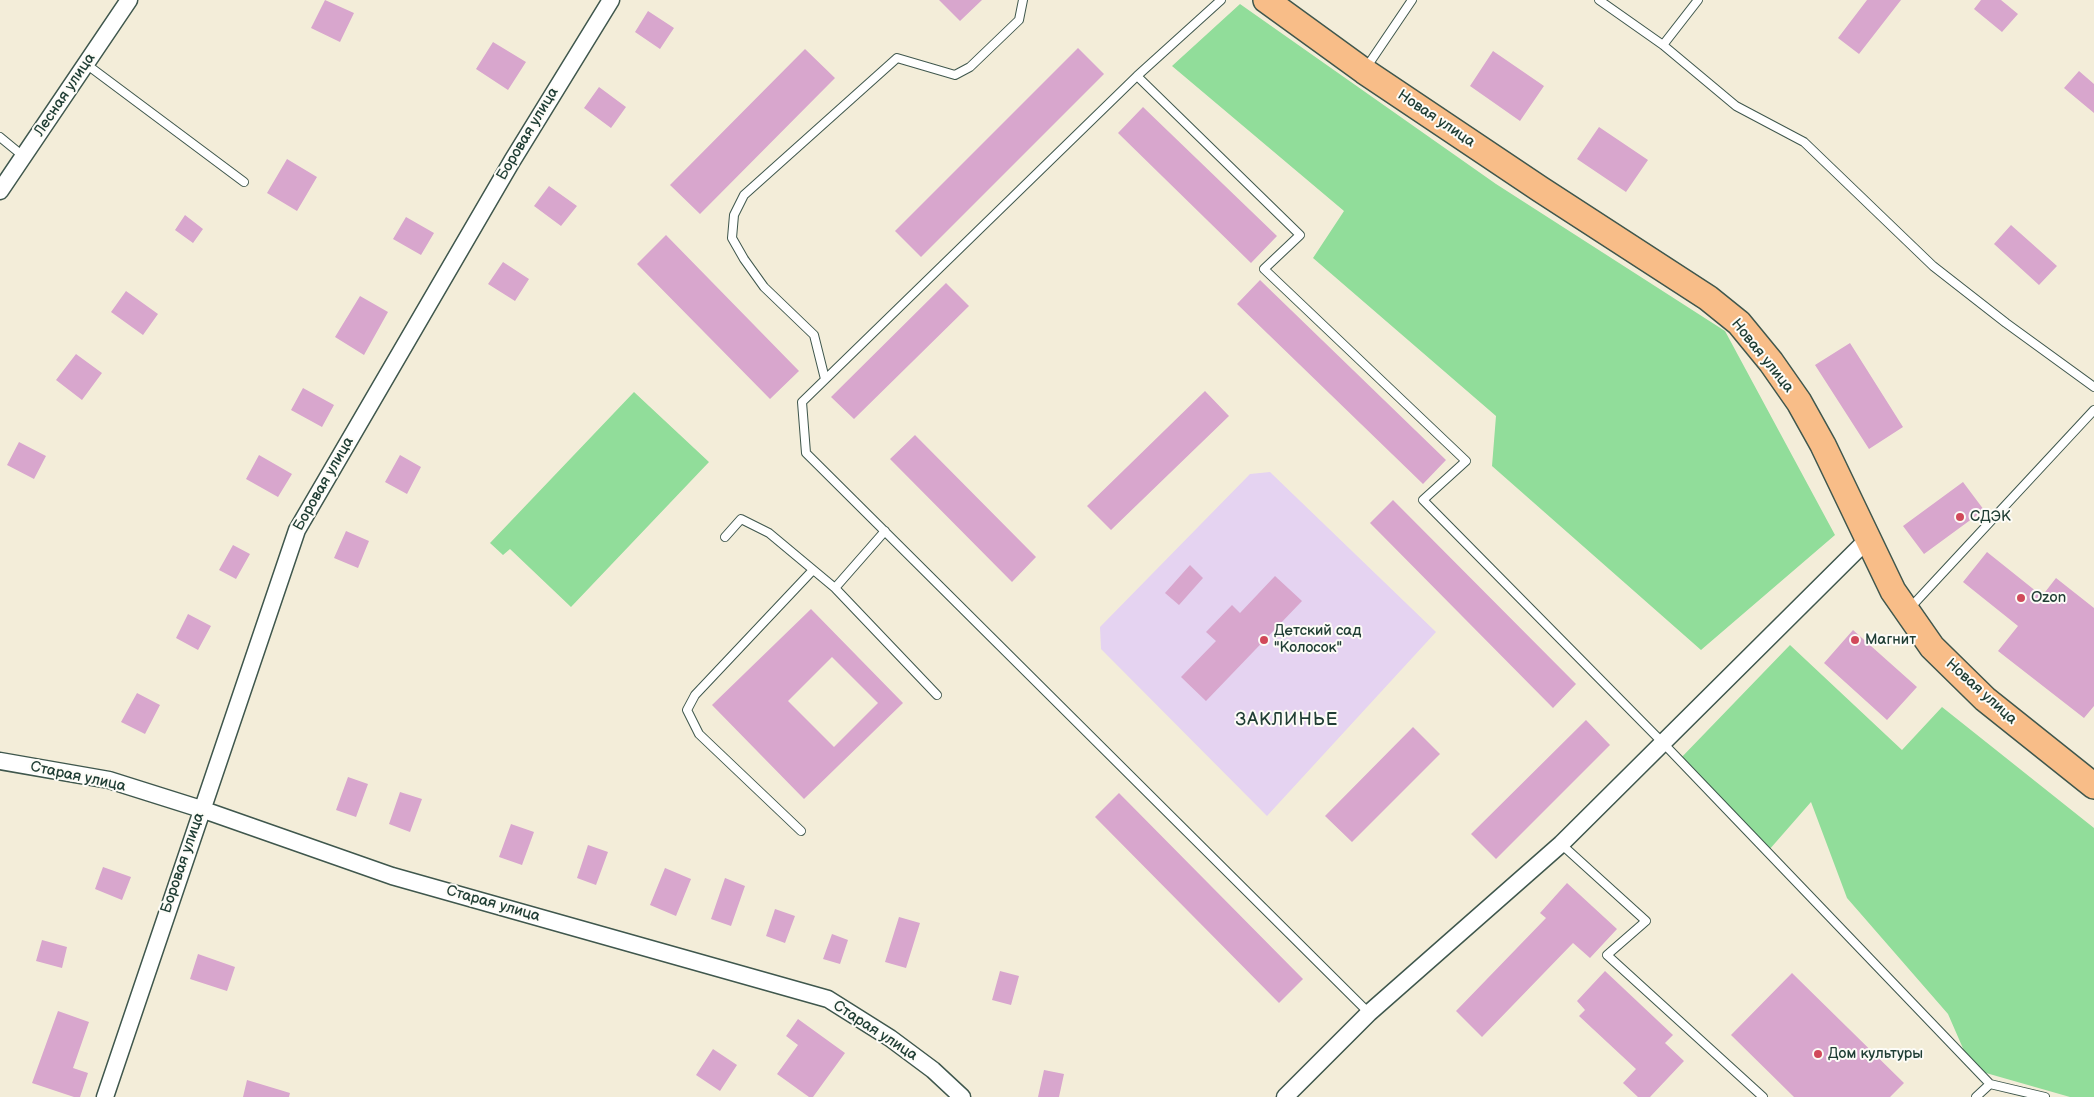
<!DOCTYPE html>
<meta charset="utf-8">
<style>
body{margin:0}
canvas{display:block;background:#f3edd9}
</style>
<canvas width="2094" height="1097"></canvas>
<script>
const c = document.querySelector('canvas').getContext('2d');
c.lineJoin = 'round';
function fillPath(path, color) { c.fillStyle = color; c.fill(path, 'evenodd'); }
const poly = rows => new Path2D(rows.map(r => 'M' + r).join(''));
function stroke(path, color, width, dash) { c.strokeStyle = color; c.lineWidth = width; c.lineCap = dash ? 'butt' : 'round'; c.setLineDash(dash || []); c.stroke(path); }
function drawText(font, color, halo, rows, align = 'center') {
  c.font = font + ' "Balsamiq Sans",sans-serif'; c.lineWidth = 4; c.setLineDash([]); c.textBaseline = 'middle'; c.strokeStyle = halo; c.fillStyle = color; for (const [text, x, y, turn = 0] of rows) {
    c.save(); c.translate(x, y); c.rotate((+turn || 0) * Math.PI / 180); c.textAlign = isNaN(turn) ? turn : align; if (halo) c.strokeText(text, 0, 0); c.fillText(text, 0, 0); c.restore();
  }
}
const built = poly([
 [1270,472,1436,632,1267,816,1101,649,1100,627,1250,474]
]);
const green = poly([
 [1240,4,1496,184,1725,331,1835,535,1701,650,1492,466,1496,416,1313,258,1344,211,1172,66],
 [634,392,709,462,571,607,510,549,503,555,490,543],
 [1790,645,1902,750,1942,707,2094,828,2094,1097,2070,1097,1972,1069,1948,1014,1847,898,1811,802,1769,850,1678,761]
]);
const building = poly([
 [325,0,354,13,340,42,311,28],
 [939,0,982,0,960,21],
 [1867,0,1901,0,1859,54,1838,38],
 [1981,0,2001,0,2018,14,2002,32,1974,9],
 [648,11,674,28,660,49,635,32],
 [493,42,526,62,508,90,476,69],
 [1078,48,1104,74,921,257,895,231],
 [805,49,835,78,700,214,670,185],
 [1493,51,1544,86,1520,121,1470,86],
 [2079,71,2094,84,2094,113,2064,88],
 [599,87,626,107,611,128,584,108],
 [1143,107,1277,236,1251,263,1118,133],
 [1599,127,1648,160,1626,192,1577,159],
 [287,159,317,177,297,211,267,193],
 [549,186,577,206,561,226,534,206],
 [185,215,203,229,193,243,175,230],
 [406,217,434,233,421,255,393,239],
 [2011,225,2057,266,2039,285,1994,244],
 [666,235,799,371,770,399,637,264],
 [503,262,529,279,515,301,488,284],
 [1260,280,1446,460,1423,484,1237,304],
 [946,283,969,306,854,419,831,397],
 [126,291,158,314,143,335,111,312],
 [360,296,388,312,364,355,335,337],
 [1850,343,1903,427,1869,449,1815,365],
 [76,354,102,373,82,400,56,380],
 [303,388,334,405,322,427,291,410],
 [1205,391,1229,416,1111,530,1087,506],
 [915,435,1036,557,1012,582,890,459],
 [19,442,46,456,34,479,7,465],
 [259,455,292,474,278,497,246,479],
 [400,455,421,467,407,494,385,482],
 [1963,482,1984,510,1924,554,1903,526],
 [1393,500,1576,684,1553,708,1370,523],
 [346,531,369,541,358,568,334,558],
 [233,545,250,554,236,579,219,570],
 [1987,552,2042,596,2056,578,2094,608,2094,706,2084,718,1998,651,2018,626,1963,582],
 [1190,565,1203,578,1179,605,1165,593],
 [1275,576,1302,601,1206,701,1181,677,1216,641,1206,632,1232,605,1240,613],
 [811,609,903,703,804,799,712,705],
 [832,657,878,703,834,747,788,701],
 [188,614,211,626,198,650,176,638],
 [1853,630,1917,687,1887,720,1824,663],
 [137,693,160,705,145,734,121,722],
 [1586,720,1610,745,1496,859,1471,834],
 [1413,727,1440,754,1352,842,1325,816],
 [348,777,368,784,356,817,336,810],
 [400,792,422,799,410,832,389,824],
 [1119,793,1303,979,1279,1003,1095,817],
 [511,824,534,832,522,865,499,857],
 [588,845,608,852,596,885,577,878],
 [103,867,131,877,122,900,95,889],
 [665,868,691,879,676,916,650,905],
 [725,878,745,886,731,926,711,919],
 [1567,883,1617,929,1590,958,1573,943,1482,1037,1456,1011,1546,918,1540,913],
 [775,909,795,916,785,943,766,936],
 [899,917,920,923,906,968,885,962],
 [832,934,848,940,840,964,823,959],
 [42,940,67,947,62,968,36,961],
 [198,954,235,967,227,991,190,979],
 [1000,971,1019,976,1011,1005,992,1000],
 [1605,971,1673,1035,1665,1043,1684,1061,1650,1097,1638,1097,1623,1083,1636,1069,1579,1016,1585,1010,1577,1001],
 [1792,973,1904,1083,1890,1097,1794,1097,1731,1035],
 [58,1011,89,1022,73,1068,88,1073,80,1097,74,1097,32,1083],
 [798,1019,845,1053,813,1097,809,1097,777,1074,798,1045,786,1036],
 [713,1049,737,1065,720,1091,696,1075],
 [1044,1070,1064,1074,1059,1097,1038,1097],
 [247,1080,290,1093,289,1097,243,1097]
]);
const lane = poly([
 [1221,0,1137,76,802,402,806,453,1369,1013],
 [1599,0,1663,45,1736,106,1804,142,1933,266,2006,323,2094,387],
 [1663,45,1698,0],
 [86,64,244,182],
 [1366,68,1412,0],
 [1137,76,1300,235,1264,269,1466,461,1423,500,1663,743,1990,1084,2045,1097],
 [0,137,23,156],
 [825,379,814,335,764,287,744,259,732,238,734,215,744,195,897,58,955,75,970,67,1019,20,1023,0],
 [725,537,741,519,769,533,835,588,937,695],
 [835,588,885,531],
 [1910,608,2094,410],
 [801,831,699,734,687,710,695,695,813,570],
 [1561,844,1646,921,1607,955,1763,1097],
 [1976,1097,1990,1084]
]);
const street = poly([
 [0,191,129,0],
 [0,761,109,780,201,809,392,876,828,999,890,1038,933,1070,962,1097],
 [105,1097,297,530,512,161,611,0],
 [1285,1097,1369,1013,1561,844,1867,540]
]);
const primary = poly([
 [1266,0,1364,71,1540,189,1708,298,1739,323,1771,362,1799,402,1823,445,1893,591,1932,647,1985,699,2094,786]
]);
const markers = [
 [1960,517,5,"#d1495b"],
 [2021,598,5,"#d1495b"],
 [1264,640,5,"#d1495b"],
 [1855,640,5,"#d1495b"],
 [1818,1054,5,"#d1495b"]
];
const streetNames = [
 ["Лесная улица",65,95,-56],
 ["Новая улица",1436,119,34],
 ["Боровая улица",528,134,-59],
 ["Новая улица",1762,356,51],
 ["Боровая улица",324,484,-60],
 ["Новая улица",1981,692,42],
 ["Старая улица",78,777,12],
 ["Боровая улица",183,863,-71],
 ["Старая улица",493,904,16],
 ["Старая улица",875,1031,33]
];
const poiNames = [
 ["СДЭК",1970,517],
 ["Ozon",2031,598],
 ["Детский сад",1274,631],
 ["\"Колосок\"",1274,648],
 ["Магнит",1865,640],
 ["Дом культуры",1828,1054]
];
const quarterNames = [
 ["ЗАКЛИНЬЕ",1287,720]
];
fillPath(built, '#e5d3f1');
fillPath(green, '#91dd9a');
fillPath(building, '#d8a6cd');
stroke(lane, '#3f574d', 10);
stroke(street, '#3f574d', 19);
stroke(primary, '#3f574d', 28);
stroke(lane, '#fff', 8);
stroke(street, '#fff', 16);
stroke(primary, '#f8bd88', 25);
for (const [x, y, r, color] of markers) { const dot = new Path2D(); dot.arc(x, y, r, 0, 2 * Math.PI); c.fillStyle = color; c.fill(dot); stroke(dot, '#fdfcf7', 2); }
drawText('15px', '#1f3d34', '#fdfcf7', streetNames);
drawText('15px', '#1f3d34', '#fdfcf7', poiNames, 'left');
c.letterSpacing = '1px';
drawText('18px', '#1f3d34', '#fdfcf7', quarterNames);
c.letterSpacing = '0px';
</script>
